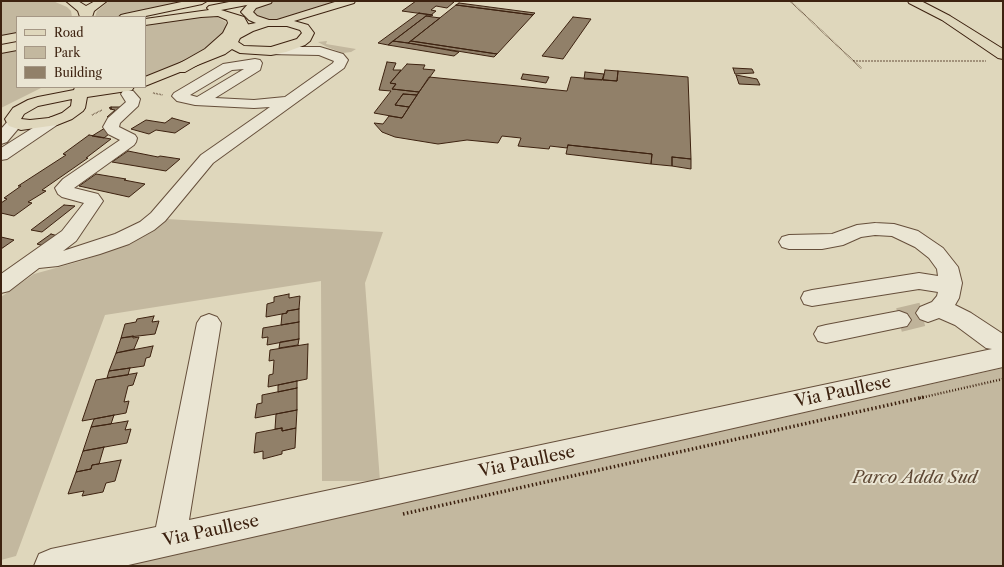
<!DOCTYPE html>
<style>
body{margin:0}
#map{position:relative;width:1004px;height:567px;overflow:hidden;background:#dfd7bc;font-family:"Libre Caslon Text",serif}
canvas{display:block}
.frame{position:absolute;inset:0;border:2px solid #3d2210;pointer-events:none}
.legend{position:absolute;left:16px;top:16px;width:130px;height:72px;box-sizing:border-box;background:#eae5d3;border:1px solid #a59785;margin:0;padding:5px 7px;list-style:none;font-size:12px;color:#3d2210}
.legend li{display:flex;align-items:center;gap:8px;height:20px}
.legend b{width:20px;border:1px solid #a59785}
</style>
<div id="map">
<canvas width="1004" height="567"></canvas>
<div class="frame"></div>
<ul class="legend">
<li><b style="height:5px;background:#dfd7bc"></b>Road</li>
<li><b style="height:11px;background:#c3b89f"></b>Park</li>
<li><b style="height:11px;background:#918069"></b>Building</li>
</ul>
</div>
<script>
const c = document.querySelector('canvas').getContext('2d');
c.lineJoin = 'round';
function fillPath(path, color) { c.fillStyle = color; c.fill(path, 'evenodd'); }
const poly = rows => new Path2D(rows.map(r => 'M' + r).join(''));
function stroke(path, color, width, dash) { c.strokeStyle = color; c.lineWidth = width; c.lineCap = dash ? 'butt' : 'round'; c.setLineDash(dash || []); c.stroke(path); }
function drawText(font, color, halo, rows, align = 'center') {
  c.font = font + ' "Libre Caslon Text",serif'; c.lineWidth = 4; c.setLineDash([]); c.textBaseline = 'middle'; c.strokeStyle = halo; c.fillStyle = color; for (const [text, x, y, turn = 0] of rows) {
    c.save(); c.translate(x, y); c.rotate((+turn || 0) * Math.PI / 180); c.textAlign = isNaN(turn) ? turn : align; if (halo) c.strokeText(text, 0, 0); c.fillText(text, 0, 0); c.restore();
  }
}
const green = poly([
 [1,1,53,1,67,7,71,11,72,17,17,17,17,36,1,39],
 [109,1,197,1,118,17,95,17,97,11],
 [275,1,340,1,279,19,266,19,254,14,253,11,255,8],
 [205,16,219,18,226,22,225,31,222,36,196,57,145,79,145,26,190,17],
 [327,41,326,44,356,49,351,52,343,53,327,47,318,42],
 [17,49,17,87,43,87,1,108,1,52],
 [167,219,383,232,365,283,380,481,322,481,321,281,105,315,16,556,1,560,1,297,34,274,81,261,115,249,149,233],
 [1003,368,1003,566,97,566,665,444]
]);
const building = poly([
 [416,1,449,1,454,2,447,8,436,6,431,10,436,11,431,15,402,11,416,1],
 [459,3,535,13,533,15,456,5,459,3],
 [456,5,533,15,497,54,411,41,456,5],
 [419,13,433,15,431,16,426,16,388,45,378,43,419,13],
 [426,16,440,18,408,43,393,41,426,16],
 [573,17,591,19,563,59,542,56,573,17],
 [393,41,408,43,459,52,454,56,388,45,393,41],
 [411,41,497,54,494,57,408,43,411,41],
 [387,62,396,63,393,70,401,70,390,83,396,84,392,89,419,92,417,95,403,94,395,105,409,107,402,118,374,113,391,91,379,90,387,62],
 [407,64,425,65,423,69,435,70,419,92,392,89,396,84,390,83,407,64],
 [733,68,752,69,754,73,735,74,733,68],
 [605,70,618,71,617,81,603,80,605,70],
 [618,71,688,77,691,159,672,157,672,166,651,164,652,154,568,145,567,148,550,146,549,149,518,146,521,138,502,136,498,143,467,140,438,144,395,137,382,132,374,123,383,124,389,116,402,118,429,77,567,91,571,77,617,81,618,71],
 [585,72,604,74,602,80,584,79,585,72],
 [523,74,549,77,546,83,521,79,523,74],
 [736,75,757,79,760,85,739,84,736,75],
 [403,94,417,95,409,107,395,105,403,94],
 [111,107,125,107,112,117,107,117,115,110,110,109,112,108,109,108,111,107],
 [172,118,190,123,175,133,156,130,149,134,131,129,146,120,165,123,172,118],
 [105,128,109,134,104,138,92,136,105,128],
 [89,135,111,139,86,158,88,158,42,190,46,191,28,202,32,203,14,216,1,213,1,203,7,199,4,198,21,186,18,186,66,155,63,154,89,135],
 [568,145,652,154,651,164,566,154,568,145],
 [128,151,158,157,160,156,180,159,166,171,112,162,128,151],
 [672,157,691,159,691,169,672,166,672,157],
 [96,174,126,179,124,180,145,184,129,197,79,186,96,174],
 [64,205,75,206,42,232,31,230,64,205],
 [51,234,58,236,44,246,37,244,51,234],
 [1,237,14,240,1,249,1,237],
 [289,294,289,298,300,296,299,309,287,311,287,313,266,317,267,304,274,302,274,297,289,294],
 [299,309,299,322,281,325,282,314,287,313,287,311,299,309],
 [154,316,152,322,159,321,155,334,121,338,125,324,136,322,137,319,154,316],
 [299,322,299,339,267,345,268,337,262,338,263,328,299,322],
 [133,336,133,338,139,337,134,349,116,353,121,338,133,336],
 [299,339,298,345,279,348,280,342,299,339],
 [308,344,307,379,268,387,269,375,273,374,274,360,269,361,270,350,308,344],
 [153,346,150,357,146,358,144,366,109,371,116,353,153,346],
 [130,368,128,375,107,378,109,371,130,368],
 [137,373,133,385,128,386,124,402,129,401,126,413,82,421,96,380,137,373],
 [297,381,297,388,278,392,278,385,297,381],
 [297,388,297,410,255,418,257,404,262,403,262,395,297,388],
 [297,410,296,428,282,431,282,428,275,429,276,414,297,410],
 [114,415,111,424,91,427,94,419,114,415],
 [128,421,125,430,131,429,127,443,83,451,91,427,128,421],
 [282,428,282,431,296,428,295,448,282,451,282,454,263,459,263,451,254,453,256,433,282,428],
 [104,447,99,464,92,465,91,469,76,472,83,451,104,447],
 [121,460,115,481,106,483,103,492,82,496,84,491,68,494,76,472,91,469,92,465,121,460]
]);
const minorTunnel = poly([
 [899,320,928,313]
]);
const pathFar2 = poly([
 [790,1,862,69],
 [853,61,986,61],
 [153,93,163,95],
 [92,115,102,110]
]);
const pathFar1 = poly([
 [920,398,1003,379]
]);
const path = poly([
 [403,514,924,397]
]);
const minor = poly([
 [271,47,320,47,343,54,348,60,344,68,213,163,165,221,154,230,129,244,100,254,58,266,39,268,9,291,1,293,1,274,62,231,84,203,62,197,58,194,55,188,63,179,120,140,108,134,103,127,108,118,126,102,121,94,123,91,128,90,133,91,140,99,138,106,120,123,119,127,135,135,137,138,136,142,134,145,74,188,98,194,103,201,76,241,63,251,115,234,140,222,151,213,201,155,270,107,254,108,195,105,177,101,172,96,174,93,223,64,255,59,260,60,262,63,260,70,215,98,254,100,285,97,333,63,334,61,319,55,267,54,265,51,267,48,271,47],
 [244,69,197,97,190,95,232,70,244,69],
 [52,117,57,119,60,122,57,125,7,159,1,160,1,148,47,119,52,117],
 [15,118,21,120,23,123,7,142,1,144,1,129,9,120,15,118],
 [875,223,894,224,918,231,943,248,958,267,962,283,959,298,955,305,971,313,1003,334,1003,367,124,566,34,566,39,554,51,549,156,527,197,323,201,317,209,314,217,317,221,323,189,520,992,349,986,348,955,325,939,318,928,322,920,319,916,313,920,307,932,302,937,296,938,292,919,289,812,306,804,304,801,298,804,292,812,290,919,273,938,276,937,269,929,258,915,247,892,236,875,235,861,237,843,245,822,249,789,249,782,247,779,242,782,237,789,235,832,234,857,225,875,223],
 [899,311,907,314,911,320,907,326,826,343,818,341,814,334,818,327,826,325,899,311]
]);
const major = poly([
 [66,1,78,1,86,6,95,1,107,1,94,11,92,17,80,17,78,11,66,1],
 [186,1,207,1,202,4,141,17,119,17,121,15,125,14,186,1],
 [256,1,272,1,271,3,256,8,253,12,257,16,269,20,277,20,338,1,355,1,354,3,294,21,308,25,314,33,310,41,305,45,286,52,271,55,240,53,232,49,225,54,145,86,145,77,217,48,226,41,232,32,245,25,256,23,249,20,241,12,248,4,256,1],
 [268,26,287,26,300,30,302,33,297,39,271,47,244,46,238,42,240,38,253,31,268,26],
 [908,1,921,1,950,16,1003,49,1003,59,998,58,942,20,909,3,908,1],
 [17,33,17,41,1,44,1,36,17,33],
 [75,87,89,87,89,88,134,87,132,90,127,91,87,97,85,108,83,111,72,119,57,125,21,130,9,126,7,123,5,119,13,108,28,100,38,97,74,90,75,87],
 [72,99,71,106,62,113,49,118,30,120,21,119,24,114,38,106,72,99]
]);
const highway = poly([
 [234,1,257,1,252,4,221,10,244,17,249,26,246,34,238,34,236,31,232,38,215,55,185,72,175,72,173,69,175,66,205,49,223,33,228,23,227,20,218,16,201,17,145,25,145,19,209,10,207,8,209,6,234,1],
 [17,42,17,50,1,53,1,45,17,42]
]);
const nearStreetnames = [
 ["Via Paullese",843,392,-12],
 ["Via Paullese",527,462,-12],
 ["Via Paullese",211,531,-12]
];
const nearParknames = [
 ["Parco Adda Sud",915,478]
];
fillPath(green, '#c3b89f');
fillPath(building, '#918069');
stroke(building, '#3d2210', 1);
stroke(minorTunnel, '#bfb39a', 24, [24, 12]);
stroke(minor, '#664f3b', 2);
stroke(major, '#3d2210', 2);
stroke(highway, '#3d2210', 2);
stroke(pathFar2, '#3d2210', 1.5, [0.5, 1]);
stroke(pathFar1, '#3d2210', 2.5, [1, 2]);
stroke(path, '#3d2210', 3.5, [1.5, 2.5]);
fillPath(minor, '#eae5d3');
fillPath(major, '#dfd7bc');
fillPath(highway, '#dfd7bc');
drawText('17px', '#3d2210', '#eae5d3', nearStreetnames);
drawText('italic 17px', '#5e4834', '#eae5d3', nearParknames);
</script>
